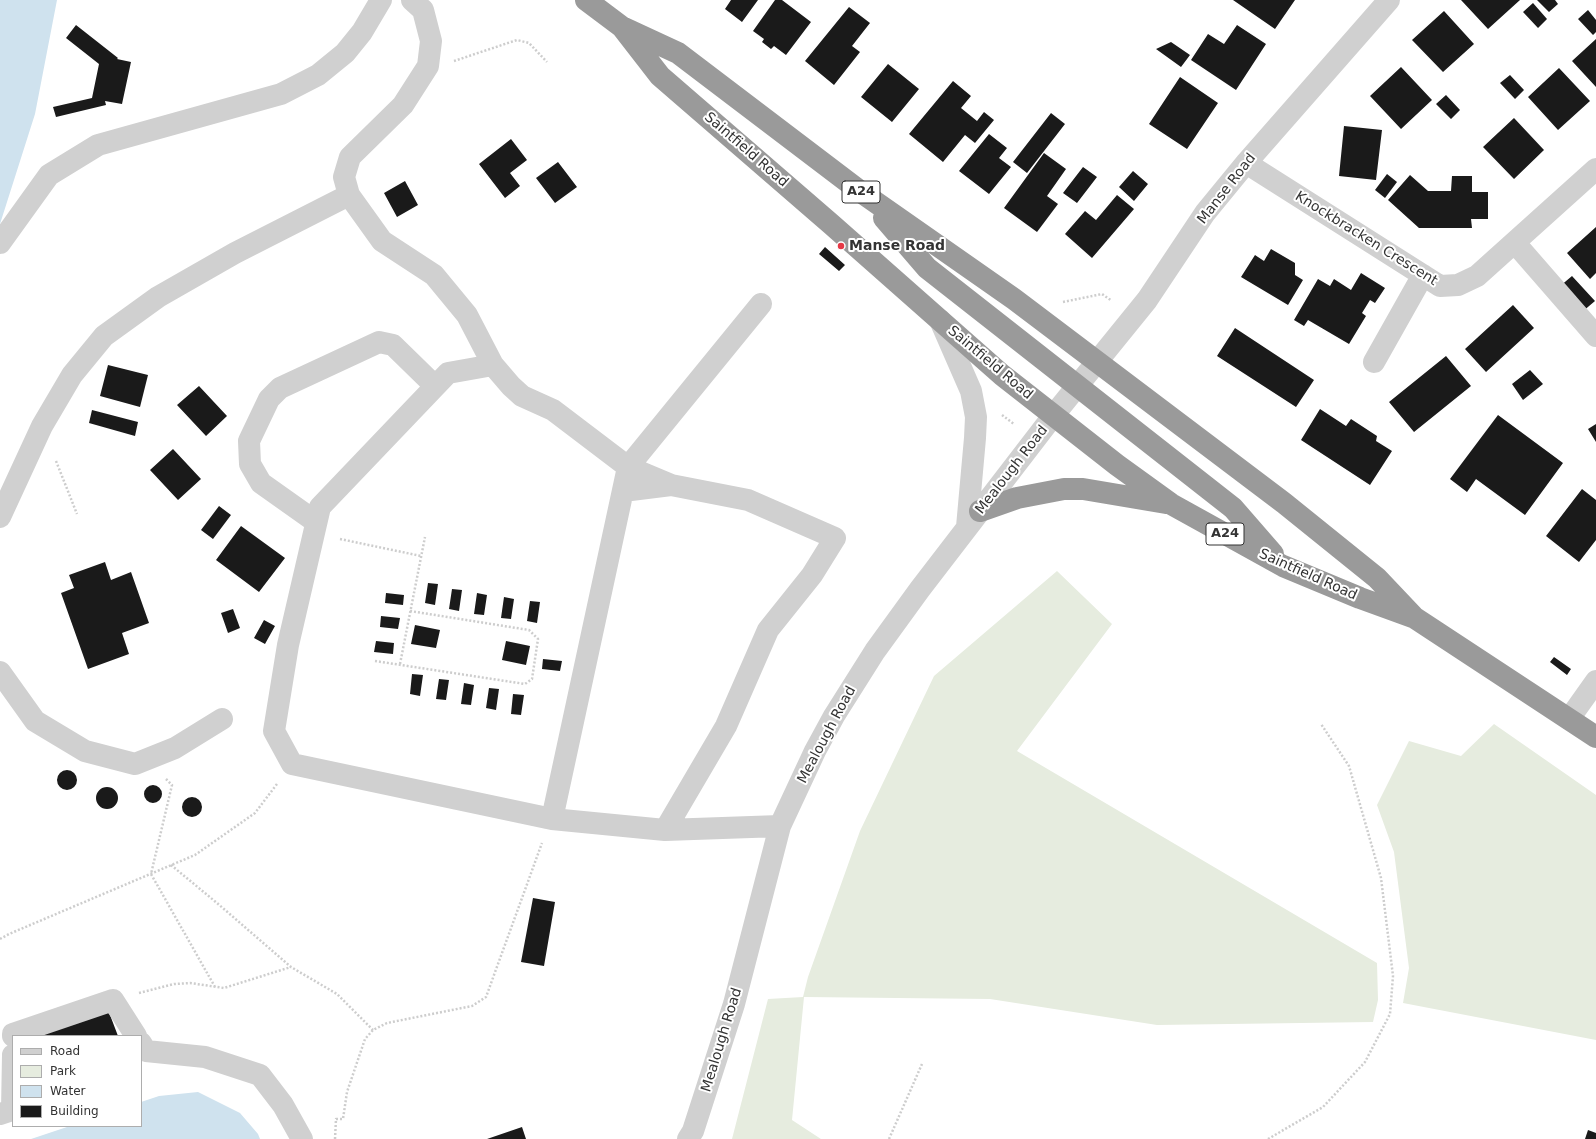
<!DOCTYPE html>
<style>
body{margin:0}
#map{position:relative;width:1596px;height:1139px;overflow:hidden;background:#fff;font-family:"DejaVu Sans",sans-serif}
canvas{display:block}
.legend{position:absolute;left:12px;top:1035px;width:130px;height:92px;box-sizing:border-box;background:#fff;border:1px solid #adadad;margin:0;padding:5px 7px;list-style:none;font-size:12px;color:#333}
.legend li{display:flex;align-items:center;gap:8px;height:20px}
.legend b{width:20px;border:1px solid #adadad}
</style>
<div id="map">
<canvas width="1596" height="1139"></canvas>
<ul class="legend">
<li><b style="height:5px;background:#d0d0d0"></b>Road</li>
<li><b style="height:11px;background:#e6ecdf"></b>Park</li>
<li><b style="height:11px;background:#cfe2ee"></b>Water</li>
<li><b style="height:11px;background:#1a1a1a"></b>Building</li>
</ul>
</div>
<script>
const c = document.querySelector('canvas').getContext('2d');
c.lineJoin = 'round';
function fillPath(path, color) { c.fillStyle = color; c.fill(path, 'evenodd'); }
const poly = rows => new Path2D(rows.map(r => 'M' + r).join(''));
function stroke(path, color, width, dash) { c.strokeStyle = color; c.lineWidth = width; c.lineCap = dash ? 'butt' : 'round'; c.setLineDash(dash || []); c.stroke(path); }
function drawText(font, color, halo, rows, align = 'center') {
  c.font = font + ' "DejaVu Sans",sans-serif'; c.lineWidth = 4; c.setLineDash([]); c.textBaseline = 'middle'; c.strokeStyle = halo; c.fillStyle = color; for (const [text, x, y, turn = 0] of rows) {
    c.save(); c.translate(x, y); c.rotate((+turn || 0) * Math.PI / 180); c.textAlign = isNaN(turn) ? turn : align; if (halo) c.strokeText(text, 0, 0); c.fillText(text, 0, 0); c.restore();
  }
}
const green = poly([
 [1057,571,1112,624,1017,751,1377,963,1378,1000,1373,1022,1157,1025,990,999,804,997,792,1120,821,1139,732,1139,768,999,803,997,808,977,860,831,934,676],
 [1494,724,1596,795,1596,1040,1403,1003,1409,968,1394,852,1377,805,1409,741,1461,756]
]);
const water = poly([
 [0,0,57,0,35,114,0,224],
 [198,1092,240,1113,258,1134,260,1139,31,1139,70,1126,141,1126,141,1102,159,1096]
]);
const building = poly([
 [731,0,758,0,742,22,725,9],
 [775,0,782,0,811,22,786,55,774,46,771,49,762,42,764,39,753,31],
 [1233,0,1295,0,1275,29],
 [1461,0,1520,0,1488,29],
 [1537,0,1555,0,1558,4,1549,12],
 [1533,3,1547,19,1538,28,1523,12],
 [849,7,870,23,852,46,860,52,834,85,805,61],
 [1588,10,1596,20,1596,32,1593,35,1578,19],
 [1444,11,1474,44,1443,72,1412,40],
 [76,25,118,58,117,59,131,62,122,104,105,101,106,105,56,117,53,107,92,98,99,64,66,38],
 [1237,25,1266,44,1236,90,1191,60,1208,34,1224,44],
 [1596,39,1596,87,1572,61],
 [1171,42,1190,55,1181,67,1156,49],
 [888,64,919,89,892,122,861,97],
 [1401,67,1432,100,1401,129,1370,96],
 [1559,68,1590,101,1558,130,1528,97],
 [1510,75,1524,90,1515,99,1500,83],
 [1180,77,1218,103,1187,149,1149,124],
 [953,81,971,96,961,108,977,121,984,112,994,120,975,143,965,135,943,162,909,134],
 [1446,95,1460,110,1451,119,1436,104],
 [1051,113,1065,124,1027,173,1013,162],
 [1514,118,1544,150,1514,179,1483,147],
 [1344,126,1382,130,1376,180,1339,176],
 [989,134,1007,148,999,158,1011,167,989,194,959,171],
 [511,139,527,160,510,173,520,186,505,198,479,164],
 [1044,153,1066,169,1047,196,1058,204,1037,232,1004,208],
 [558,162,577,187,555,203,536,178],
 [1083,167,1097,177,1077,203,1063,193],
 [1133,171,1148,184,1134,201,1119,187],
 [1387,174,1397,182,1385,198,1375,190],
 [1410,175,1428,191,1451,191,1452,176,1472,176,1472,192,1488,192,1488,219,1471,219,1472,228,1419,228,1388,200],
 [405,181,418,205,397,217,384,193],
 [1117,195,1134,209,1092,258,1065,234,1085,211,1096,220],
 [1596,227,1596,273,1590,279,1567,253],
 [825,247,845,265,839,271,819,254],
 [1271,249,1295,263,1295,275,1303,280,1288,305,1241,277,1255,255,1264,261],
 [1361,273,1385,288,1375,303,1370,300,1362,313,1366,316,1349,344,1308,320,1304,326,1294,320,1318,279,1330,286,1334,279,1351,290],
 [1572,276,1595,301,1582,312,1559,287],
 [1513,305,1534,328,1486,372,1465,349],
 [1235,328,1314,380,1296,407,1217,356],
 [1446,356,1471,386,1414,432,1389,402],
 [108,365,148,375,140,407,100,396],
 [1530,370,1543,384,1523,400,1512,384],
 [199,386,227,416,206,436,177,405],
 [1320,409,1346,426,1351,419,1377,436,1376,441,1392,451,1370,485,1301,440],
 [92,410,138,422,135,436,89,423],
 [1498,415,1563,463,1525,515,1476,479,1467,492,1450,479],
 [1596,424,1596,442,1588,429],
 [173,449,201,479,178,500,150,470],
 [1582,489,1596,500,1596,540,1579,562,1546,536],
 [219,506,231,515,213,539,201,530],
 [241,526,285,558,259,592,216,560],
 [105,562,111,580,131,572,149,623,122,633,129,654,88,669,61,593,74,588,69,575],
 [428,583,438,584,435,605,425,603],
 [452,589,462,590,459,611,449,609],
 [386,593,404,595,403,605,385,603],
 [477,593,487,595,484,615,474,614],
 [504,597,514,599,511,619,501,618],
 [530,601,540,602,537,623,527,621],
 [233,609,240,628,228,633,221,613],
 [381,616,400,618,398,629,380,627],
 [264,620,275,626,265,644,254,638],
 [415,625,440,630,436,648,411,644],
 [376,641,394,643,393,654,374,652],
 [506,641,530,646,526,665,502,660],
 [1554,657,1571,669,1567,675,1550,662],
 [543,659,562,661,560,671,542,669],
 [412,674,423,675,420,696,410,694],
 [439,679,449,680,446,700,436,699],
 [464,683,474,685,471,705,461,704],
 [489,688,499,689,496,710,486,708],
 [513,694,524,695,521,715,511,714],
 '57 780a10 10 0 1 1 20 0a10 10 0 1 1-20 0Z',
 '144 794a9 9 0 1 1 18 0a9 9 0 1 1-18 0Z',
 '96 798a11 11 0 1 1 22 0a11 11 0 1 1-22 0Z',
 '182 807a10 10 0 1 1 20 0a10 10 0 1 1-20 0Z',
 [533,898,555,902,544,966,521,962],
 [107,1007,118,1036,31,1036],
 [522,1127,526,1139,487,1139],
 [1588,1130,1596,1133,1596,1139,1585,1139]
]);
const path = poly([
 [454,61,517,40,529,43,547,62],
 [1063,302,1102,294,1112,301],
 [1002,415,1014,424],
 [56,461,77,514],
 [340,539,421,556],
 [375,661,525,684,532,679,538,639,529,630,410,611],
 [400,664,425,537],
 [166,779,172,785,151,874,215,987],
 [171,865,217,903,291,967,337,994,373,1030],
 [0,939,9,934,195,855,255,813,277,784],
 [139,993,174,984,190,983,224,988,291,967],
 [335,1139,336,1119,343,1119,347,1092,365,1039,373,1030,387,1023,472,1006,486,997,542,843],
 [889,1139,922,1064],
 [1268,1139,1323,1107,1365,1062,1390,1014,1393,976,1381,878,1349,766,1321,724]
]);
const minor = poly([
 [412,0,423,10,431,41,428,66,403,105,350,157,344,177,349,195,382,241,434,275,467,315,493,365,511,386,522,396,553,410,628,467,671,485],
 [1246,163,1440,286,1458,285,1477,276,1596,169],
 [0,243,49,175,98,145,281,94,318,75,345,53,362,32,381,0],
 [1515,243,1596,336],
 [940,320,971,391,976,417,975,438,967,527],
 [1374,362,1423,275],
 [493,365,448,373,320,507,288,645,274,731,292,764,552,819,665,830,780,826],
 [623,491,671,485,748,500,835,538,812,575,768,630,726,726,665,830],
 [0,517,42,426,72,375,104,336,158,297,235,253,349,195],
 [316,522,261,483,250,464,249,441,269,399,280,388,379,342,393,345,435,386],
 [0,672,35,721,85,751,135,764,175,748,222,719],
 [1569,719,1596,681],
 [552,819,628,467,761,304],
 [13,1036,13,1034,113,1000,136,1036],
 [141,1043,146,1051,205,1057,260,1075,283,1105,302,1139],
 [0,1114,12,1110,13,1055],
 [688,1139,693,1131,734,1004,780,826,815,751,834,716,875,651,920,589,1053,416,1147,300,1205,213,1246,163,1389,0]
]);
const highway = poly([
 [586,0,622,27,660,76,831,224,1002,375,1117,465,1171,504,1283,566,1360,598,1415,618,1596,737],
 [624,28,678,53,861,192,1014,299,1284,503,1377,578,1413,616],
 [884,218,927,268,1233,508,1273,554],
 [980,511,1017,498,1064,489,1083,489,1166,503]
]);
const markers = [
 [841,246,4,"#e63946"]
];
const shields = [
 [861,192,38],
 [1225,534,38]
];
const shieldNames = [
 ["A24",861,192],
 ["A24",1225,534]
];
const streetNames = [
 ["Saintfield Road",746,150,41],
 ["Manse Road",1227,189,-52],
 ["Knockbracken Crescent",1366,239,32],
 ["Saintfield Road",990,363,40],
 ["Mealough Road",1012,470,-52],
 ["Saintfield Road",1308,575,24],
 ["Mealough Road",827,735,-62],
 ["Mealough Road",722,1040,-73]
];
const poiNames = [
 ["Manse Road",849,246]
];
fillPath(green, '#e6ecdf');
fillPath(water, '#cfe2ee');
fillPath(building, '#1a1a1a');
stroke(path, '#cdcdcd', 2.5, [2, 2]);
stroke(minor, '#d0d0d0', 22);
stroke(highway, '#9a9a9a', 22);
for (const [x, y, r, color] of markers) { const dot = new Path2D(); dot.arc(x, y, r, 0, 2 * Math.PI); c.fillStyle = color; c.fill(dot); stroke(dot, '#fff', 1.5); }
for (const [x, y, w] of shields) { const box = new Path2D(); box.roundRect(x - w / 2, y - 11, w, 22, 3); c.fillStyle = '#fff'; c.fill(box); stroke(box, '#333', 1); }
drawText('bold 13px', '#333', null, shieldNames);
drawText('14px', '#333', '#fff', streetNames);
drawText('bold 14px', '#333', '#fff', poiNames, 'left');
</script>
